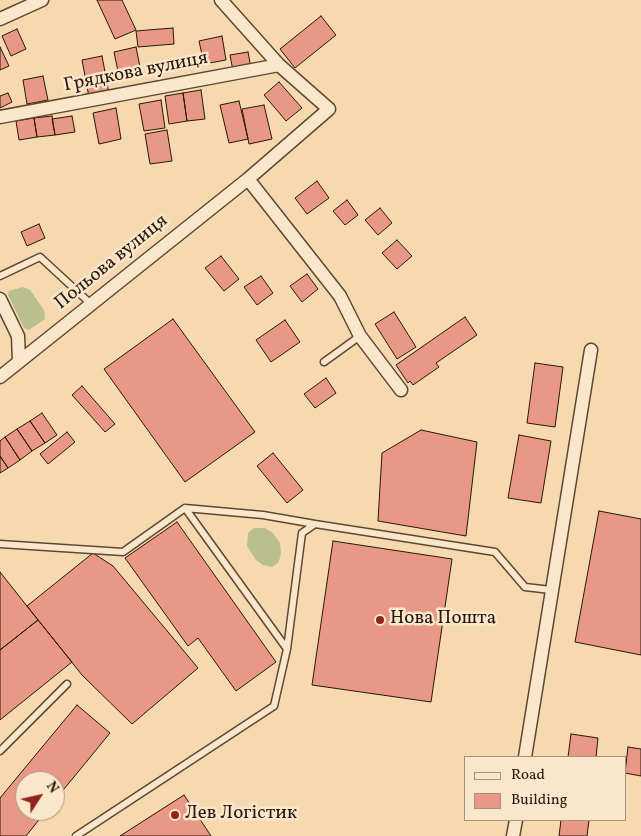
<!DOCTYPE html>
<meta charset="utf-8">
<style>
body{margin:0}
#map{position:relative;width:641px;height:836px;overflow:hidden;background:#f7d9af;font-family:Vollkorn,serif}
canvas{display:block}
.legend{position:absolute;left:464px;top:756px;width:162px;height:65px;box-sizing:border-box;background:#fae6cb;border:1px solid #a6937e;margin:0;padding:6px 9px;list-style:none;font-size:15px;color:#28170a}
.legend li{display:flex;align-items:center;gap:10px;height:25px}
.legend b{width:25px;border:1px solid #a6937e}
.north{position:absolute;left:15px;top:771px;width:50px;height:50px;box-sizing:border-box;background:#fae6cb;border:1px solid #a6937e;border-radius:50%;rotate:55deg;font-size:14px;font-weight:700;line-height:20px;text-align:center;color:#28170a}
.north::after{content:'';display:block;margin:auto;width:18px;height:22px;background:#8f2418;clip-path:polygon(50% 0,100% 100%,50% 72%,0 100%)}
</style>
<div id="map">
<canvas width="641" height="836"></canvas>
<ul class="legend">
<li><b style="height:6px;background:#fae6cb"></b>Road</li>
<li><b style="height:14px;background:#e99885"></b>Building</li>
</ul>
<div class="north">N</div>
</div>
<script>
const c = document.querySelector('canvas').getContext('2d');
c.lineJoin = 'round';
function fillPath(path, color) { c.fillStyle = color; c.fill(path, 'evenodd'); }
const poly = rows => new Path2D(rows.map(r => 'M' + r).join(''));
function stroke(path, color, width, dash) { c.strokeStyle = color; c.lineWidth = width; c.lineCap = dash ? 'butt' : 'round'; c.setLineDash(dash || []); c.stroke(path); }
function drawText(font, color, halo, rows, align = 'center') {
  c.font = font + ' Vollkorn,serif'; c.lineWidth = 5; c.setLineDash([]); c.textBaseline = 'middle'; c.strokeStyle = halo; c.fillStyle = color; for (const [text, x, y, turn = 0] of rows) {
    c.save(); c.translate(x, y); c.rotate((+turn || 0) * Math.PI / 180); c.textAlign = isNaN(turn) ? turn : align; if (halo) c.strokeText(text, 0, 0); c.fillText(text, 0, 0); c.restore();
  }
}
const green = poly([
 [23,287,30,290,44,310,45,319,29,330,24,328,8,295,9,291],
 [254,528,265,528,273,533,280,543,281,552,279,562,272,567,263,565,256,560,247,546,248,533]
]);
const building = poly([
 [97,0,122,0,136,30,115,39,97,0],
 [321,16,336,35,295,68,280,49,321,16],
 [173,28,174,44,138,47,136,31,173,28],
 [17,29,26,49,11,56,2,36,17,29],
 [222,36,226,60,204,64,199,41,222,36],
 [0,47,9,66,0,70,0,47],
 [136,47,141,72,119,76,114,52,136,47],
 [248,52,251,68,233,71,230,55,248,52],
 [102,56,109,93,89,97,82,60,102,56],
 [43,76,48,100,27,104,23,80,43,76],
 [279,82,302,108,286,121,264,95,279,82],
 [201,90,205,119,187,121,183,93,201,90],
 [8,93,12,102,0,108,0,96,8,93],
 [183,93,187,121,169,124,165,96,183,93],
 [161,100,165,128,144,131,139,104,161,100],
 [239,101,248,139,229,143,220,105,239,101],
 [264,105,272,139,249,144,242,109,264,105],
 [116,108,121,139,99,144,93,113,116,108],
 [52,116,55,135,37,137,34,118,52,116],
 [72,116,75,132,55,135,52,119,72,116],
 [34,118,37,137,19,140,16,121,34,118],
 [167,130,172,161,150,164,145,134,167,130],
 [317,181,329,198,307,214,295,198,317,181],
 [347,200,358,215,345,225,333,211,347,200],
 [380,208,392,223,378,235,365,220,380,208],
 [39,224,45,238,27,246,21,232,39,224],
 [397,240,412,256,397,269,382,253,397,240],
 [221,256,239,279,224,291,205,268,221,256],
 [307,274,318,289,302,302,290,286,307,274],
 [261,276,273,293,257,305,244,287,261,276],
 [394,312,416,347,397,359,375,324,394,312],
 [465,317,477,335,436,363,439,367,413,385,410,381,408,383,396,365,465,317],
 [173,319,255,432,185,482,104,369,173,319],
 [285,320,300,342,271,362,256,340,285,320],
 [535,363,563,367,555,427,527,423,535,363],
 [326,378,336,393,315,408,304,394,326,378],
 [82,386,115,424,105,432,72,395,82,386],
 [42,413,57,435,45,443,30,421,42,413],
 [30,421,45,443,32,451,17,429,30,421],
 [17,429,32,451,20,460,5,437,17,429],
 [421,430,477,442,466,536,378,521,382,453,421,430],
 [67,432,75,442,48,464,40,454,67,432],
 [519,435,551,441,541,503,508,498,519,435],
 [5,437,20,460,8,468,0,456,0,441,5,437],
 [273,453,303,490,287,503,257,466,273,453],
 [0,456,8,468,0,473,0,456],
 [599,511,641,519,641,655,575,642,599,511],
 [177,522,276,662,236,691,198,638,188,646,125,558,177,522],
 [333,541,452,559,431,702,312,685,333,541],
 [93,553,113,566,198,668,132,724,82,675,27,606,93,553],
 [0,572,38,620,0,650,0,572],
 [38,620,72,662,0,720,0,650,38,620],
 [77,705,110,733,55,800,55,781,25,781,25,811,46,811,26,836,0,836,0,798,77,705],
 [571,734,598,738,596,757,568,757,571,734],
 [628,747,641,749,641,776,625,773,628,747],
 [184,795,211,836,120,836,184,795],
 [561,820,589,820,587,836,559,836,561,820]
]);
const service = poly([
 [0,276,40,257,91,304],
 [324,362,360,336],
 [185,508,287,649],
 [0,544,123,552,185,508,263,515,315,524],
 [0,751,67,684],
 [76,836,274,706,287,649,302,533,315,524,495,552,525,587,551,590]
]);
const minor = poly([
 [0,19,42,0],
 [0,117,279,65],
 [248,179,340,296,360,336,401,390],
 [0,299,18,336,19,361],
 [0,377,248,179,329,109,279,65,221,0],
 [525,757,591,350],
 [513,836,516,820]
]);
const markers = [
 [380,620,5,"#8f2418"],
 [175,815,5,"#8f2418"]
];
const streetNames = [
 ["Грядкова вулиця",136,73,-11],
 ["Польова вулиця",112,263,-39]
];
const poiNames = [
 ["Нова Пошта",390,620],
 ["Лев Логістик",185,815]
];
fillPath(green, '#bac08d');
fillPath(building, '#e99885');
stroke(building, '#28170a', 1);
stroke(service, '#5c4833', 9);
stroke(minor, '#5c4833', 15);
stroke(service, '#fae6cb', 6);
stroke(minor, '#fae6cb', 12);
for (const [x, y, r, color] of markers) { const dot = new Path2D(); dot.arc(x, y, r, 0, 2 * Math.PI); c.fillStyle = color; c.fill(dot); stroke(dot, '#fae6cb', 2); }
drawText('19px', '#28170a', '#fae6cb', streetNames);
drawText('19px', '#28170a', '#fae6cb', poiNames, 'left');
</script>
